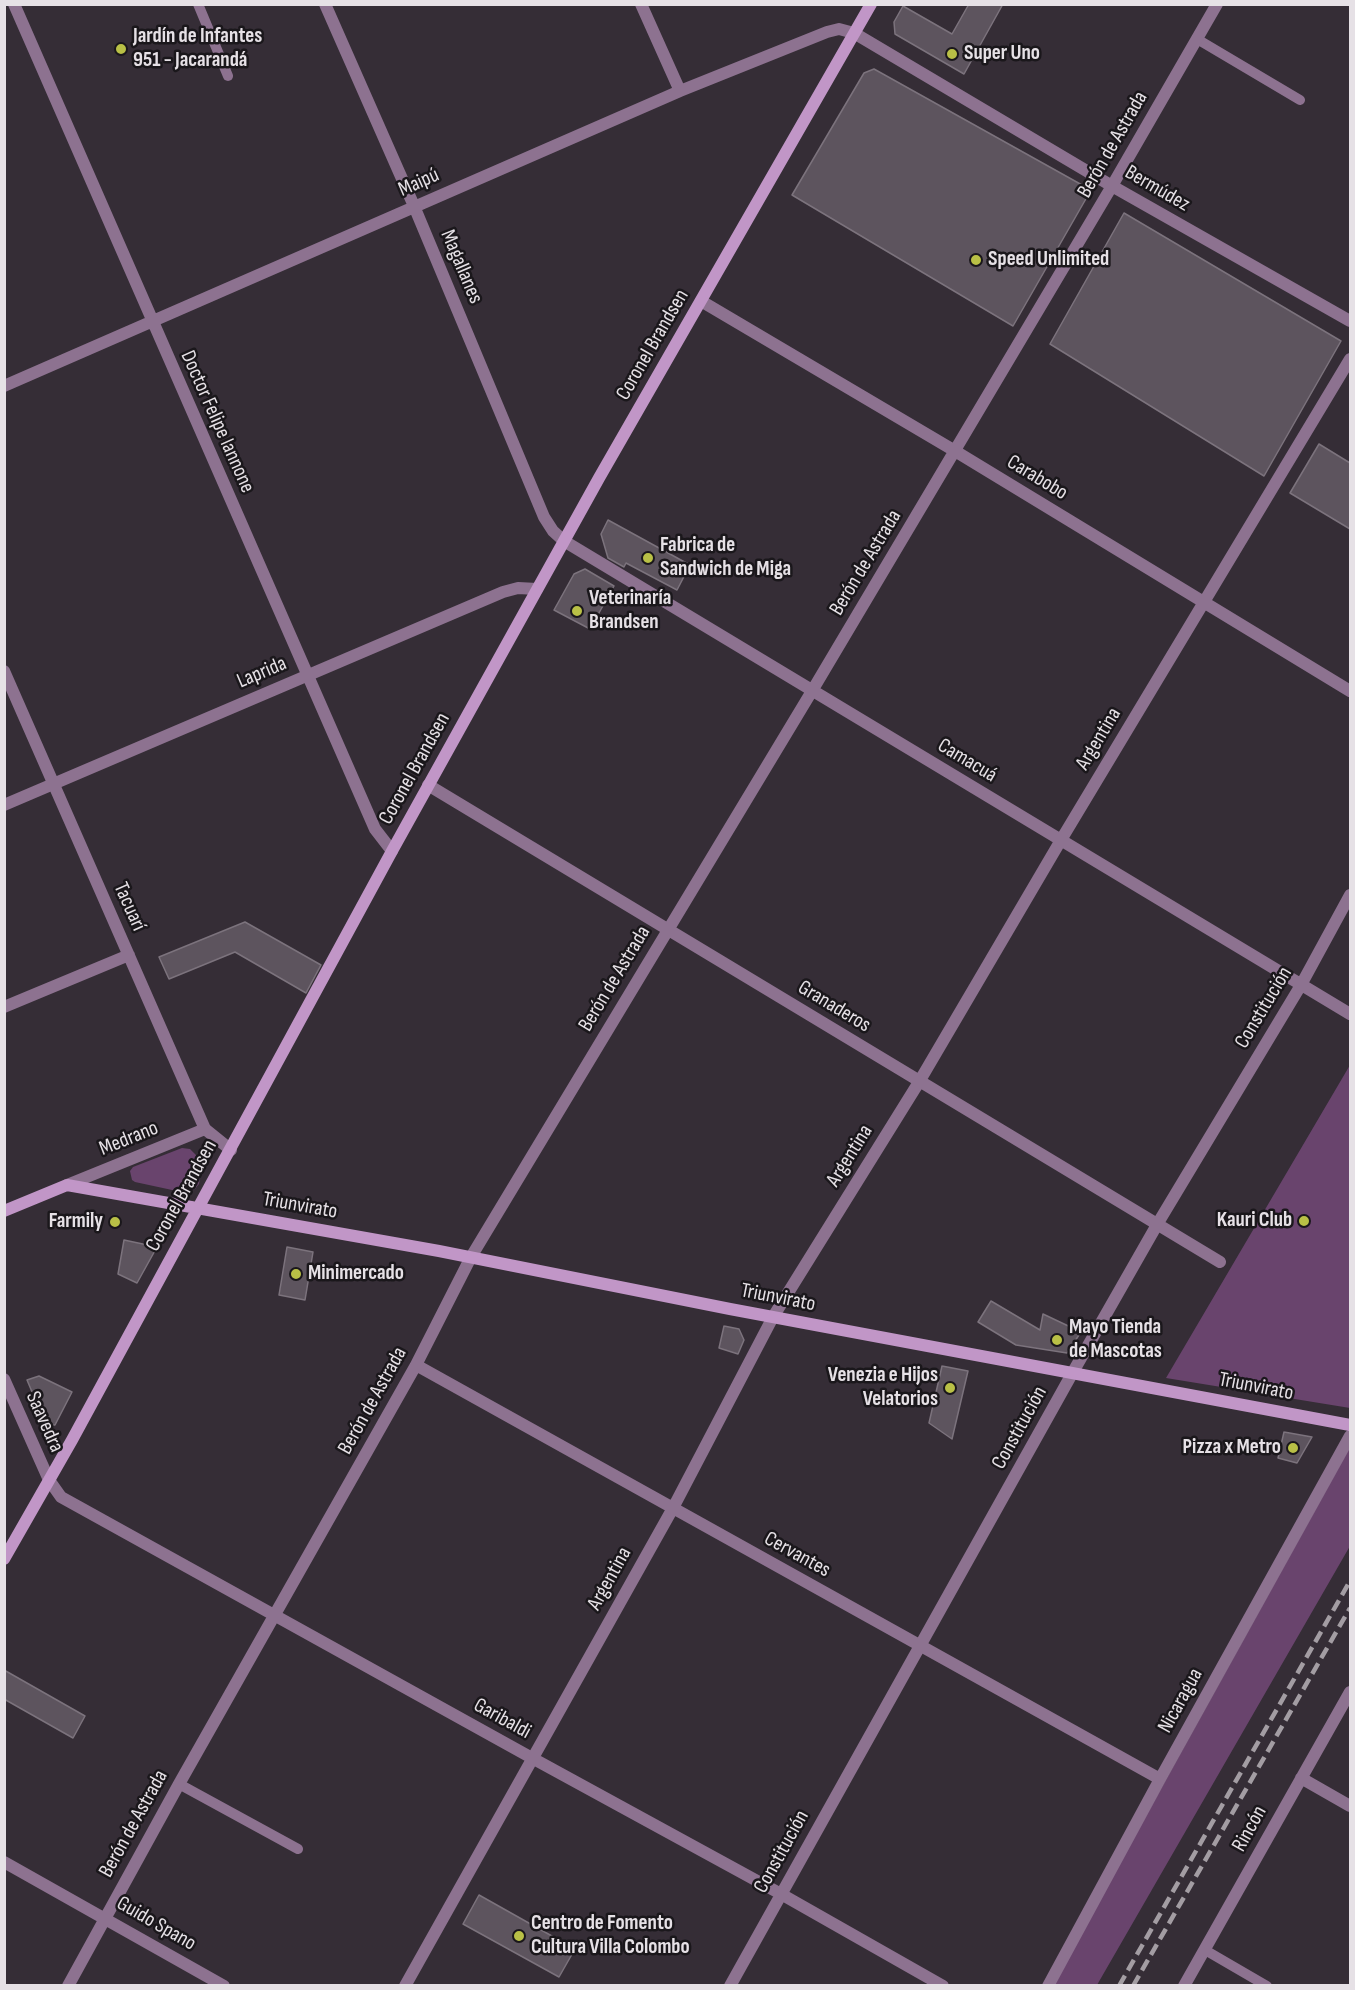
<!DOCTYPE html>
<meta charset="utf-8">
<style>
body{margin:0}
#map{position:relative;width:1355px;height:1990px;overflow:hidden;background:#352d36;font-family:"Sofia Sans Condensed",sans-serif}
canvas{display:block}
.frame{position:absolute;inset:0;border:6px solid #e6e1e6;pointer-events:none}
</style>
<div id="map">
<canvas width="1355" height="1990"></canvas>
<div class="frame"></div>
</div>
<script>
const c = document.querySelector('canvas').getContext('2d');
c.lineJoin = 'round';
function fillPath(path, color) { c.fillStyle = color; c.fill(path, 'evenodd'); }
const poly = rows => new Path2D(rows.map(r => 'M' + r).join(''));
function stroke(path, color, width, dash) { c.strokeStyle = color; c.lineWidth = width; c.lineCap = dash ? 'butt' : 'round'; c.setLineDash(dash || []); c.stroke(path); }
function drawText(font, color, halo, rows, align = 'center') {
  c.font = font + ' "Sofia Sans Condensed",sans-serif'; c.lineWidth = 5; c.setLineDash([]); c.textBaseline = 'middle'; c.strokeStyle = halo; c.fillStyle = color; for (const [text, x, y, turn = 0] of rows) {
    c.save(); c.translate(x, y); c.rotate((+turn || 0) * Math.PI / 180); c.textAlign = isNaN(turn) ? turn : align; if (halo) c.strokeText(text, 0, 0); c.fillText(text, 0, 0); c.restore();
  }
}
const green = poly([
 [1350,1065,1350,1408,1166,1378],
 [182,1148,190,1149,196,1155,200,1178,199,1184,195,1189,186,1193,135,1182,132,1180,130,1171,133,1167],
 [1350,1447,1350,1546,1097,1985,1052,1986]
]);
const building = poly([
 [969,4,1003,4,964,74,895,34,894,22,903,6,952,34,969,4],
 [874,69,1091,190,1013,326,792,195,864,73,874,69],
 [1124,213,1341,341,1264,476,1050,344,1124,213],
 [1319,444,1350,463,1350,529,1290,493,1319,444],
 [608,520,690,565,677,590,626,563,624,567,608,558,601,534,608,520],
 [585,569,614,586,590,629,554,610,574,574,585,569],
 [245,922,321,965,306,993,235,952,169,979,159,957,245,922],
 [124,1240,157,1247,137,1283,118,1274,124,1240],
 [287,1247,313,1252,305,1300,279,1295,287,1247],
 [991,1301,1040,1330,1043,1314,1081,1332,1067,1353,1016,1345,978,1322,991,1301],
 [724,1326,739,1329,744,1340,738,1354,719,1348,724,1326],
 [942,1366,968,1371,952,1439,929,1423,942,1366],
 [39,1376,72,1392,55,1425,46,1425,27,1380,39,1376],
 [1284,1432,1312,1437,1297,1463,1278,1458,1284,1432],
 [4,1670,85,1716,73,1738,4,1699,4,1670],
 [479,1895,575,1949,559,1977,463,1924,479,1895]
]);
const lane = poly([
 [198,4,228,76],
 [1197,39,1300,100],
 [179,1784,298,1849],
 [1205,1950,1267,1986]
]);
const street = poly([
 [14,4,375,829,392,851],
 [325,4,414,206,544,517,553,531,564,541,1350,1014],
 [641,4,680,91],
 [701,301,955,451,1350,691],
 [4,386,680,91,827,32,839,29,854,33,1112,186,1350,321],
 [4,671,205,1129,231,1150],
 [428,785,1220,1262],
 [4,805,503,592,518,588,537,589],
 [4,1007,129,955],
 [67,1185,205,1129],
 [416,1365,1160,1779],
 [4,1379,49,1480,61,1497,532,1758,781,1894,943,1986],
 [1301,1778,1350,1806],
 [4,1862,224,1986],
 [68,1986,179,1784,416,1365,471,1257,812,691,1112,186,1217,4],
 [405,1986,673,1508,773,1317,919,1082,1061,840,1350,359],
 [730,1986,1073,1372,1158,1223,1301,985,1350,895],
 [1048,1986,1160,1779,1350,1436],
 [1184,1986,1350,1692]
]);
const secondary = poly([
 [4,1211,67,1185,439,1251,730,1309,1350,1425],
 [4,1559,72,1440,392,851,599,478,871,4]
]);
const rail = poly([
 [1119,1986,1350,1581],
 [1133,1986,1350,1608]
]);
const markers = [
 [121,49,6,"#b9c046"],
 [952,54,6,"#b9c046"],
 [976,260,6,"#b9c046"],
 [648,558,6,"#b9c046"],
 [577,611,6,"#b9c046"],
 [1304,1221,6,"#b9c046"],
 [115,1222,6,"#b9c046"],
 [296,1274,6,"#b9c046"],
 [1057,1340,6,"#b9c046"],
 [950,1388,6,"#b9c046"],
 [1293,1448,6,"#b9c046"],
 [519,1936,6,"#b9c046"]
];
const poiNames = [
 ["Jardín de Infantes",133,37],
 ["951 - Jacarandá",133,61],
 ["Super Uno",964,54],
 ["Speed Unlimited",988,260],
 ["Fabrica de",660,546],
 ["Sandwich de Miga",660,570],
 ["Veterinaría",589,599],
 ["Brandsen",589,623],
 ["Kauri Club",1292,1221,"right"],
 ["Farmily",103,1222,"right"],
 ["Minimercado",308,1274],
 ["Mayo Tienda",1069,1328],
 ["de Mascotas",1069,1352],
 ["Venezia e Hijos",938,1376,"right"],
 ["Velatorios",938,1400,"right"],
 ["Pizza x Metro",1281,1448,"right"],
 ["Centro de Fomento",531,1924],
 ["Cultura Villa Colombo",531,1948]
];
const streetNames = [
 ["Berón de Astrada",1113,145,-60],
 ["Maipú",419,183,-24],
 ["Bermúdez",1157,189,30],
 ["Magallanes",461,267,67],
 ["Coronel Brandsen",653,345,-60],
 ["Doctor Felipe Iannone",217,422,66],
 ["Carabobo",1037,478,31],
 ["Berón de Astrada",866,563,-59],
 ["Laprida",262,673,-23],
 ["Argentina",1099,739,-59],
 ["Camacuá",967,761,31],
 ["Coronel Brandsen",415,769,-61],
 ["Tacuarí",129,907,66],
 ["Berón de Astrada",615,979,-59],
 ["Granaderos",834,1007,31],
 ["Constitución",1264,1008,-59],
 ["Medrano",129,1139,-22],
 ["Argentina",850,1156,-58],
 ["Coronel Brandsen",182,1196,-61],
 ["Triunvirato",300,1206,10],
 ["Triunvirato",778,1298,11],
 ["Triunvirato",1256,1387,11],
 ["Berón de Astrada",373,1401,-61],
 ["Saavedra",44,1422,66],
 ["Constitución",1020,1428,-61],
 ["Cervantes",797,1555,29],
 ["Argentina",610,1579,-61],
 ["Nicaragua",1181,1701,-61],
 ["Garibaldi",502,1719,29],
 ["Berón de Astrada",134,1824,-61],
 ["Rincón",1250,1829,-61],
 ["Constitución",782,1852,-61],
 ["Guido Spano",156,1924,30]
];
fillPath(green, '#69446d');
fillPath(building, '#5d545e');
stroke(building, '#7c737d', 1.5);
stroke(lane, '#8d7290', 10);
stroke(street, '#8d7290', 12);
stroke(secondary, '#c196c7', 12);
stroke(rail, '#a39da3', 4.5, [12, 6]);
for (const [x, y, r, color] of markers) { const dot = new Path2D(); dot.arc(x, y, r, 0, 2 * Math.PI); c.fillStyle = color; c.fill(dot); stroke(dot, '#1a171b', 2); }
drawText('bold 21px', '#e6e1e6', '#1a171b', poiNames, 'left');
drawText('21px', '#e6e1e6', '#1a171b', streetNames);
</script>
